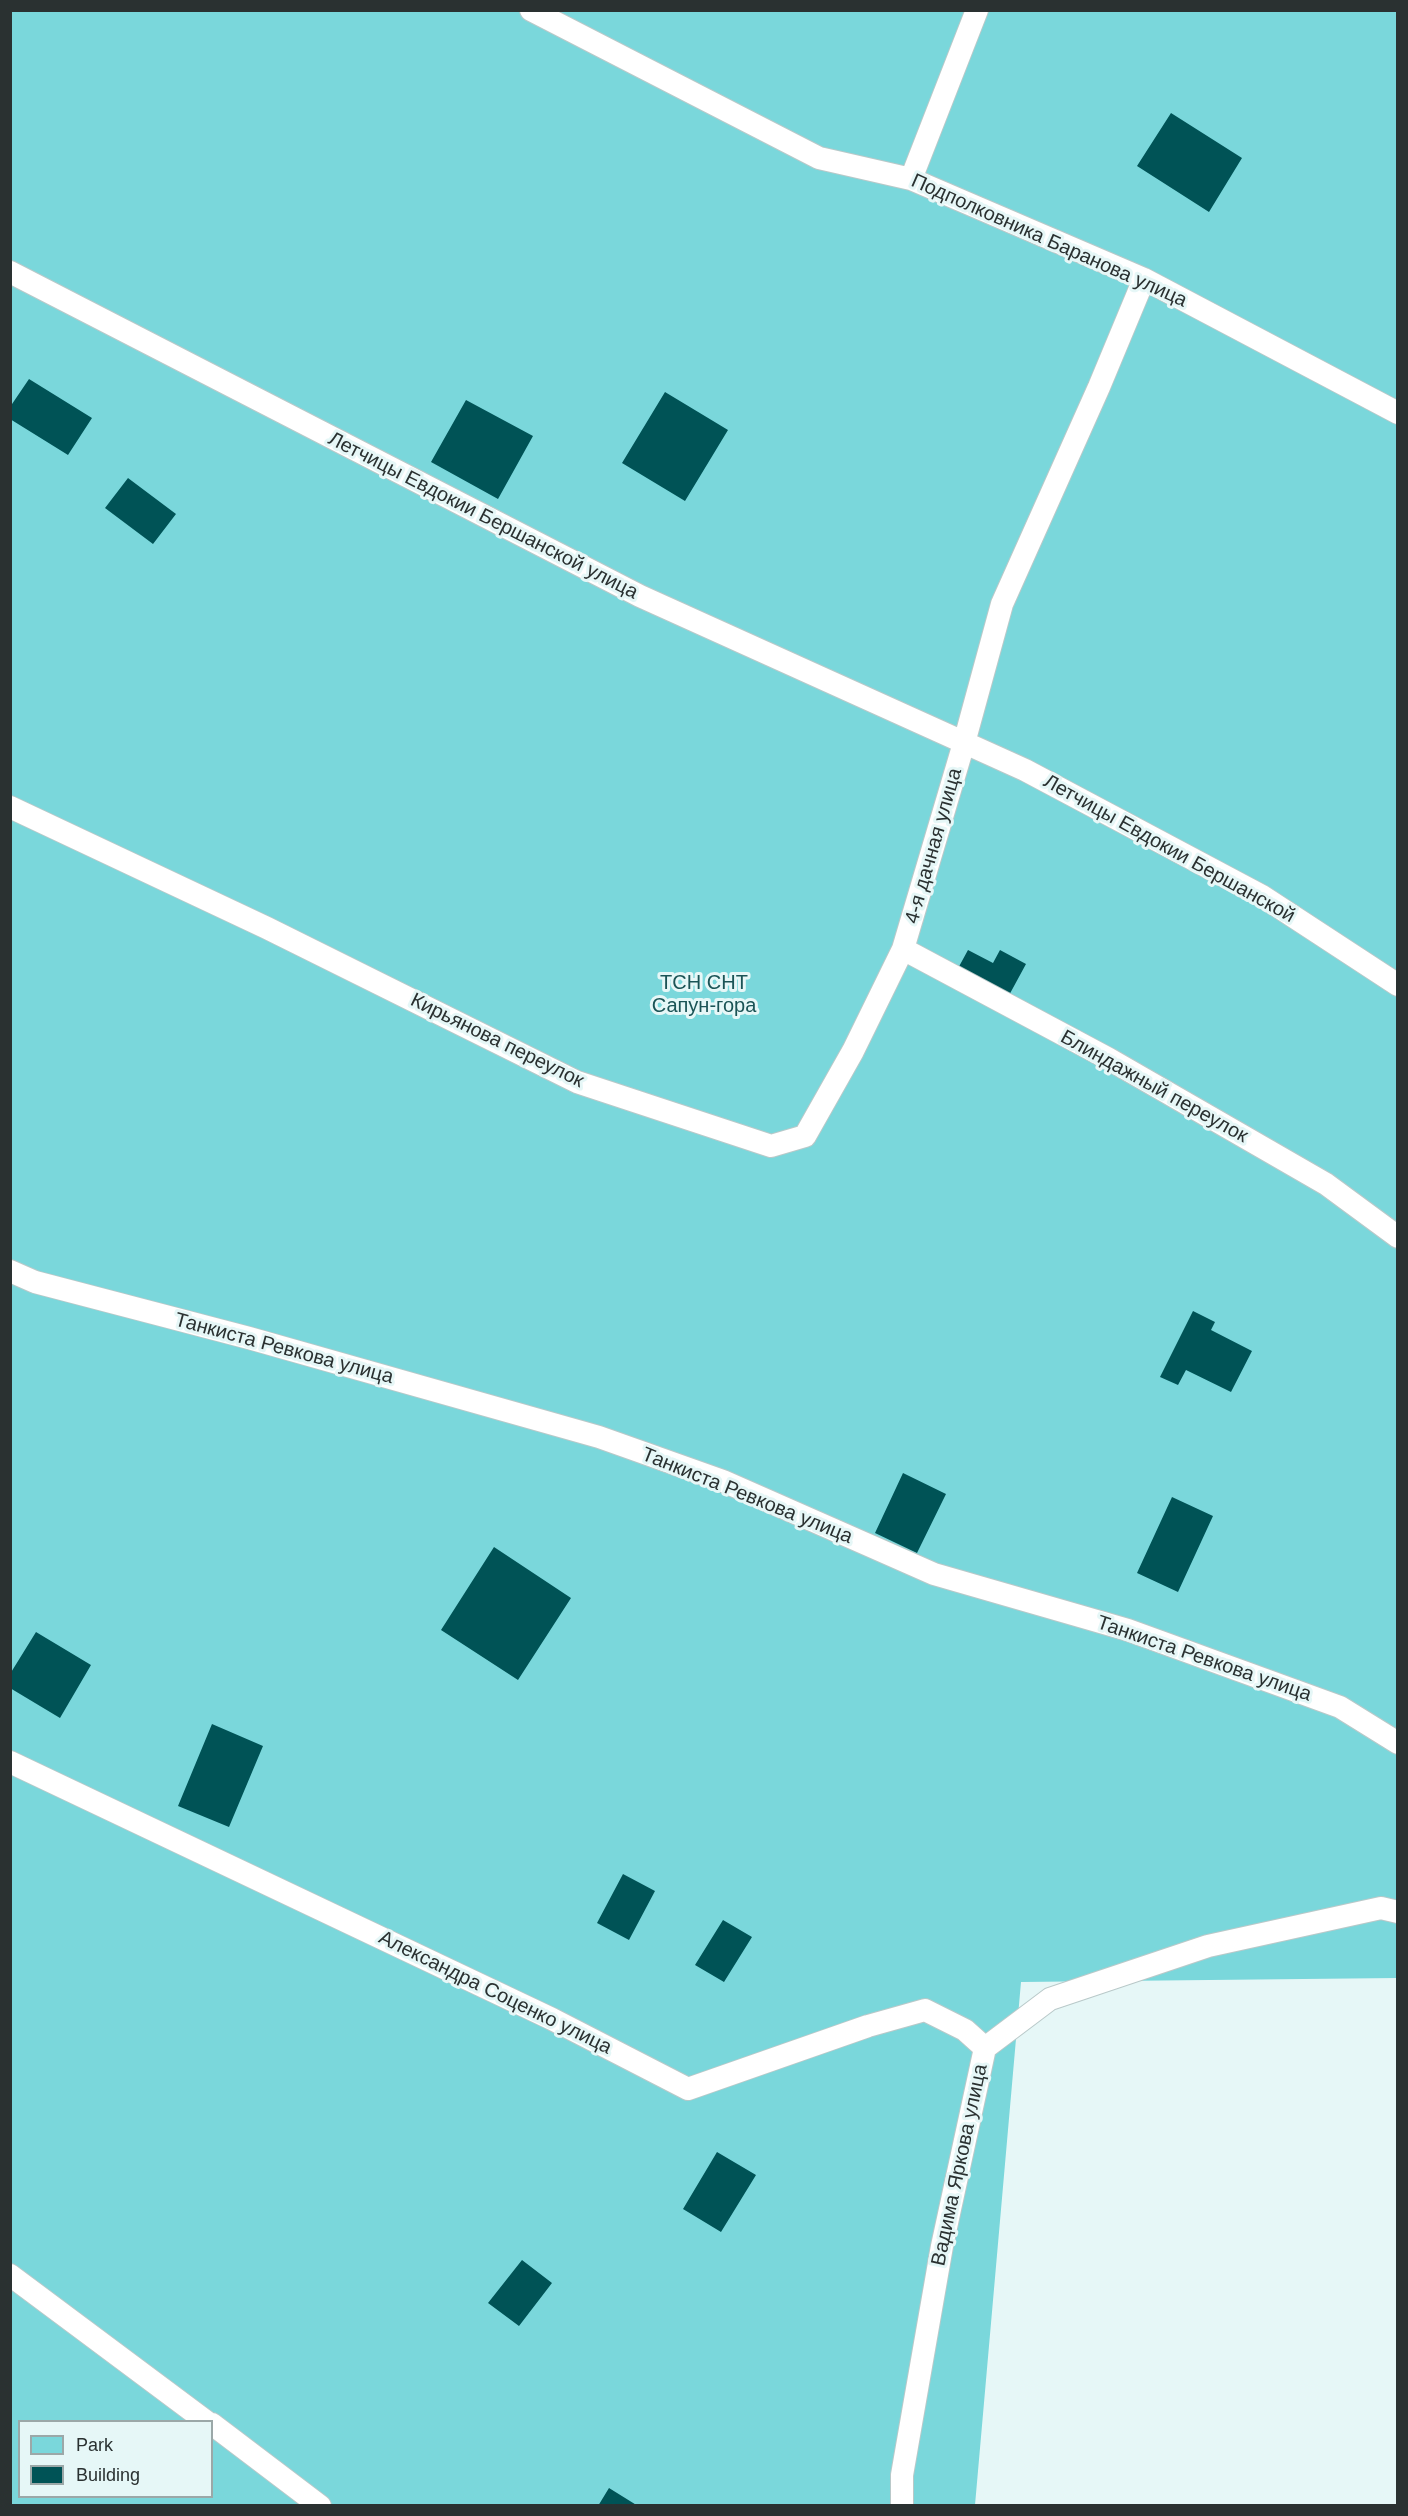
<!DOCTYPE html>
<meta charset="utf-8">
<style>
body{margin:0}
#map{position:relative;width:1408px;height:2516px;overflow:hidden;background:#e6f7f7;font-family:Arial,sans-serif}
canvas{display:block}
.frame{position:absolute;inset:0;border:12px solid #2a3131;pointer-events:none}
.legend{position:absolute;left:18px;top:2420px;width:195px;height:78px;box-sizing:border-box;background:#e6f7f7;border:2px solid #9ba8a8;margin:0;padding:8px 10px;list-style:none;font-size:18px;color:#2a3131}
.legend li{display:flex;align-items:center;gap:12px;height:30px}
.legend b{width:30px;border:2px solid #9ba8a8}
</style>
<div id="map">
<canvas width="1408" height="2516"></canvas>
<div class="frame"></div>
<ul class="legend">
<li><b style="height:16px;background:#7ad7db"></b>Park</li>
<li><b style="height:16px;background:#005356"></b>Building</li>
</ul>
</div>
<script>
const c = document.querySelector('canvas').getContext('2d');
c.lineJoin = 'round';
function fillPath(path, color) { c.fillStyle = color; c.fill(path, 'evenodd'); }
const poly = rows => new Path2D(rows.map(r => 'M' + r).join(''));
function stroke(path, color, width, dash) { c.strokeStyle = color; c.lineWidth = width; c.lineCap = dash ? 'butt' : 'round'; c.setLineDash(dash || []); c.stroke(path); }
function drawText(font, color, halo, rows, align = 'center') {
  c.font = font + ' Arial,sans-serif'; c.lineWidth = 6; c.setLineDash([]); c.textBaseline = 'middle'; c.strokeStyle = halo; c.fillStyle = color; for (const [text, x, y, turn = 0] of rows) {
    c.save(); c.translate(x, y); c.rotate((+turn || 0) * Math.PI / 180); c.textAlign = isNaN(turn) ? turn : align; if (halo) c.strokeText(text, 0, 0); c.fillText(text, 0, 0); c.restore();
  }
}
const green = poly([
 [11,11,1397,11,1397,1978,1021,1982,975,2505,11,2506],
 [20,2422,212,2422,212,2496,20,2496]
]);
const building = poly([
 [1171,113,1242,158,1209,212,1137,166],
 [29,379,92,418,68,455,10,419,10,407],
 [665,392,728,430,685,501,622,463],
 [466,400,533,436,498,499,431,462],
 [128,478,176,514,153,544,105,508],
 [968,950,993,963,1000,950,1026,964,1007,999,956,972],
 [1193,1311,1215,1322,1211,1330,1252,1351,1231,1392,1186,1370,1178,1385,1160,1377],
 [903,1473,946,1494,917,1553,875,1533],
 [1172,1497,1213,1516,1178,1592,1137,1573],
 [494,1547,571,1598,518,1680,441,1630],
 [36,1632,91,1665,60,1718,10,1688,10,1674],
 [212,1724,263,1746,229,1827,178,1806],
 [623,1874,655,1891,629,1940,597,1923],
 [723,1920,752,1937,724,1982,695,1965],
 [717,2152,756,2175,721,2232,683,2209],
 [522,2260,552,2283,519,2326,488,2303],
 [609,2488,638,2506,598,2506]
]);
const lane = poly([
 [531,10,819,158,911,179,1144,279,1398,413],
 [911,179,977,10],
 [10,272,640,596,1025,770,1262,896,1398,985],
 [10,807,267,928,577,1082,771,1146,805,1136,853,1051,903,949,964,743,1002,604,1099,387,1144,279],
 [903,949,1109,1059,1326,1184,1398,1237],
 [10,1271,35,1282,249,1338,599,1437,723,1481,934,1574,1128,1630,1340,1707,1398,1743],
 [10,1762,552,2019,688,2089,868,2026,925,2010,965,2030,985,2048],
 [10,2275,207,2422],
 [212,2424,320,2506],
 [902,2506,902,2475,942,2246,985,2048,1050,1999,1208,1946,1381,1908,1398,1912]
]);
const streetNames = [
 ["Подполковника Баранова улица",1049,241,24],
 ["Летчицы Евдокии Бершанской улица",483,516,27],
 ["4-я дачная улица",934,846,-74],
 ["Летчицы Евдокии Бершанской",1169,849,29],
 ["Кирьянова переулок",497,1041,26],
 ["Блиндажный переулок",1154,1087,29],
 ["Танкиста Ревкова улица",284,1349,15],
 ["Танкиста Ревкова улица",747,1496,22],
 ["Танкиста Ревкова улица",1204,1659,19],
 ["Александра Соценко улица",495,1993,26],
 ["Вадима Яркова улица",960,2165,-78]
];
const parkNames = [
 ["ТСН СНТ",704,983],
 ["Сапун-гора",704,1006]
];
fillPath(green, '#7ad7db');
fillPath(building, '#005356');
stroke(lane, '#b9c9c9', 24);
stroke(lane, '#fff', 22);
drawText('20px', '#2a3131', '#e6f7f7', streetNames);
drawText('20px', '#1b5456', '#e6f7f7', parkNames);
</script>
